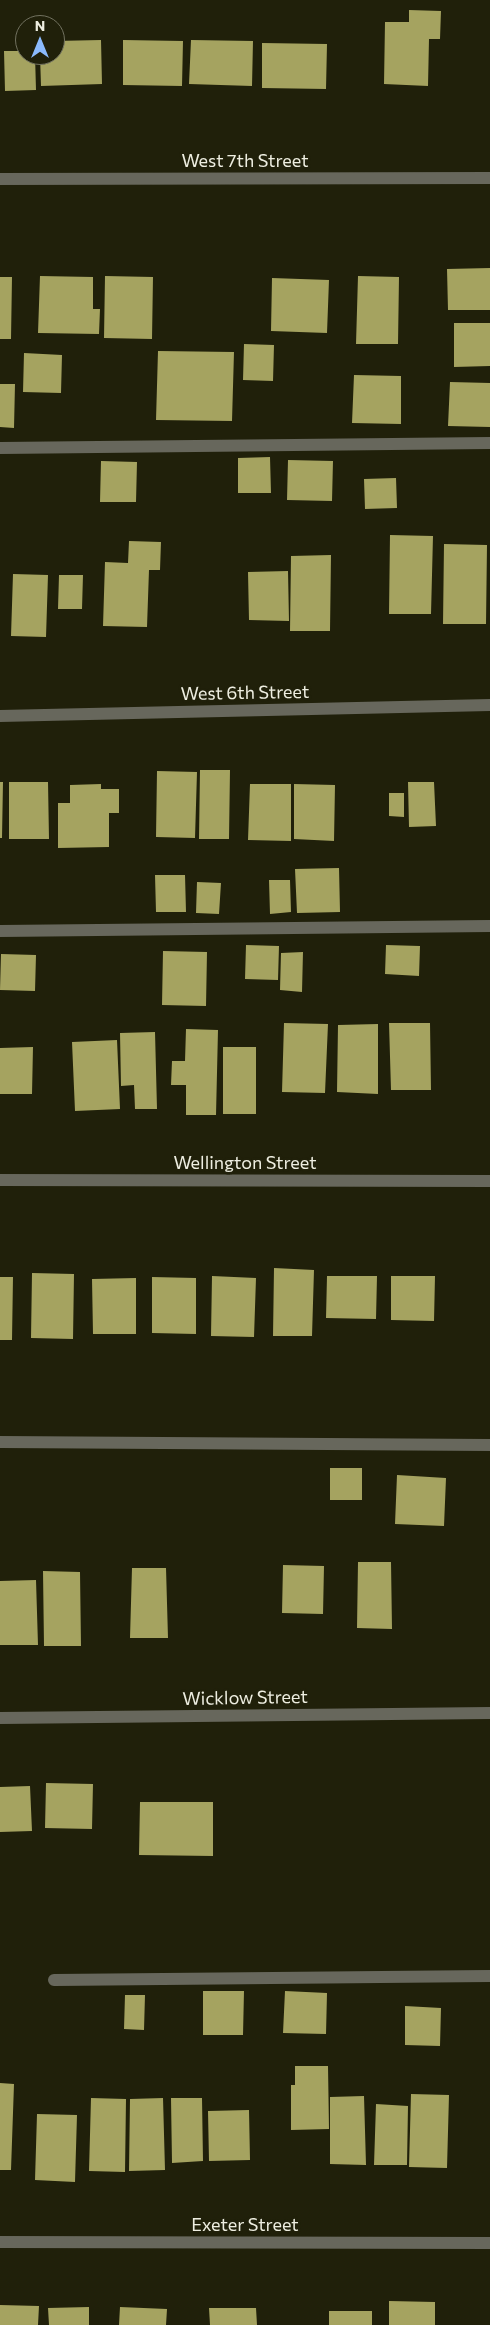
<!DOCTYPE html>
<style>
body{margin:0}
#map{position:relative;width:490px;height:2325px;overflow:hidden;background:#20200a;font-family:Commissioner,sans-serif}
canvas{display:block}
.north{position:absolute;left:15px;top:15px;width:50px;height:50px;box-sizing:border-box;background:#20200a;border:1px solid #727260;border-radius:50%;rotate:0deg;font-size:14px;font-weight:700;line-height:20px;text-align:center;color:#eeeee1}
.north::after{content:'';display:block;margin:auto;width:18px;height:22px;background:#8bbafc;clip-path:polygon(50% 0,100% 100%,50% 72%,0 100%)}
</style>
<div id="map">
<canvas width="490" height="2325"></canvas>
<div class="north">N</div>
</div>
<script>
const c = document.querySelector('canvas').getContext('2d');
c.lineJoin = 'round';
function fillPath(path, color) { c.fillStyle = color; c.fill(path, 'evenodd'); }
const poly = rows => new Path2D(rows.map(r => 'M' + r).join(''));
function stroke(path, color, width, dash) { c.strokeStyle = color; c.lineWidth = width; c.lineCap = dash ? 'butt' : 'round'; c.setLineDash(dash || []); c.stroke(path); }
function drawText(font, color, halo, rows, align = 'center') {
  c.font = font + ' Commissioner,sans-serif'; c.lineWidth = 5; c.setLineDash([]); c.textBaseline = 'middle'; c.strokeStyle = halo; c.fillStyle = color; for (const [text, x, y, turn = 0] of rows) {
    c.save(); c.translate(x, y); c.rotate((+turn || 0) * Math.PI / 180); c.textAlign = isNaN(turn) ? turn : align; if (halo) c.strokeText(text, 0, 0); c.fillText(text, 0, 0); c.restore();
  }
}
const building = poly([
 [409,10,441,11,440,39,429,39,428,86,384,84,385,22,409,22],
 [101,40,102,84,41,86,40,55,55,55,55,41],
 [123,40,183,41,182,86,123,85],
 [191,40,253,41,252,86,189,84],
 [262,43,327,44,326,89,262,88],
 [4,51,25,51,25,55,35,55,36,90,5,91],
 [490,268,490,310,448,310,447,269],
 [40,276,93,277,93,309,100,309,99,334,38,333],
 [105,276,153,277,152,339,104,338],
 [358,276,399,277,398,344,356,344],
 [0,277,12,277,11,339,0,339],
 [272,278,329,280,327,333,271,331],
 [454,323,490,323,490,366,454,367],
 [244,344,274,345,273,381,243,380],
 [158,351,234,352,232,421,156,420],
 [24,353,62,355,61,393,23,392],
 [354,375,401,376,401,424,352,423],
 [450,382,490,383,490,427,448,426],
 [0,384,15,384,14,428,0,427],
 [270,457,271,493,238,493,238,458],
 [288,460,333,461,332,501,287,500],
 [101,461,137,462,136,502,100,502],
 [396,478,397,508,365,509,364,479],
 [390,535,433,536,431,614,389,614],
 [129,541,161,542,160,570,149,570,147,627,103,626,105,562,128,563],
 [444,544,487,545,486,624,443,624],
 [331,555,330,631,290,631,291,556],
 [288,571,289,621,249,620,248,572],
 [13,574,48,575,46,637,11,636],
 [59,575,83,575,82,609,58,609],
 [200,770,230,770,229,839,199,839],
 [157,771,197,772,195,838,156,837],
 [0,782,3,782,2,838,0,838],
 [9,782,48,782,49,839,9,839],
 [408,782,434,782,436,826,409,827],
 [101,784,101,789,119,789,119,813,109,813,109,847,58,848,58,803,70,803,70,785],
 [250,784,291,784,291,841,248,840],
 [294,784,335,785,334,841,294,839],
 [389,793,404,793,404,817,389,816],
 [339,868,340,912,297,913,295,869],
 [155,875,185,875,186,912,156,912],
 [269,880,290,880,291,912,270,914],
 [197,882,221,883,219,914,196,913],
 [246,945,279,946,278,980,245,979],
 [386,945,420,946,419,976,385,974],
 [163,951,207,952,206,1006,162,1005],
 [303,952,302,992,280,990,281,953],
 [1,954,36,955,35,991,0,990],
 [284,1023,328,1024,325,1093,282,1092],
 [389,1023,430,1023,431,1090,391,1090],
 [378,1024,378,1094,337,1092,338,1025],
 [186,1029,218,1030,216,1115,186,1115,186,1085,171,1085,172,1061,185,1061],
 [155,1032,157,1109,135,1109,134,1085,121,1086,120,1033],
 [117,1040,120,1109,75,1111,72,1042],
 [33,1047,32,1094,0,1094,0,1048],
 [223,1047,256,1047,256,1114,223,1114],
 [274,1268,314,1270,312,1336,273,1336],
 [32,1273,74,1274,73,1339,31,1338],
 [212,1276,256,1278,254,1337,211,1336],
 [327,1276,377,1276,376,1319,326,1318],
 [391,1276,435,1276,434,1321,391,1320],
 [0,1277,13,1277,12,1340,0,1340],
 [152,1277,196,1278,196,1334,152,1333],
 [136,1278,136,1334,93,1334,92,1279],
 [330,1468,362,1468,362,1500,330,1500],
 [397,1475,446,1478,444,1526,395,1524],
 [358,1562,391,1562,392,1629,357,1628],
 [283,1565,324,1566,323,1614,282,1613],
 [132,1568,166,1568,168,1638,130,1638],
 [43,1571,80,1572,81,1646,44,1646],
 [36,1580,38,1645,0,1645,0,1581],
 [46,1783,93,1784,92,1829,45,1828],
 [30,1786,32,1831,0,1832,0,1787],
 [140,1802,213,1802,213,1856,139,1855],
 [203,1991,244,1991,243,2035,203,2035],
 [285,1991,327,1993,326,2034,283,2033],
 [125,1995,145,1995,144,2030,124,2029],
 [405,2006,441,2008,440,2046,405,2045],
 [295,2066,328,2066,329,2129,291,2130,291,2085,295,2085],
 [0,2083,14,2084,11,2170,0,2170],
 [411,2094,449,2095,447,2168,409,2167],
 [364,2096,366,2165,330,2164,330,2097],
 [91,2098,126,2099,125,2172,89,2171],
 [163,2098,165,2170,129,2171,130,2099],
 [171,2098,202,2098,203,2161,172,2163],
 [376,2104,408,2106,407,2165,374,2165],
 [249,2110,250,2160,209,2161,208,2111],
 [37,2114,77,2115,75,2182,35,2180],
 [389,2301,435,2302,435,2325,389,2325],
 [0,2305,39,2306,38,2325,0,2325],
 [89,2307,89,2325,49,2325,48,2308],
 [120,2307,167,2309,166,2325,119,2325],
 [209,2308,256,2308,257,2325,210,2325],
 [329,2311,372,2311,372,2325,329,2325]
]);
const minor = poly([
 [0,179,490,178],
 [0,448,490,443],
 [0,716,490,705],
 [0,931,490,926],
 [0,1180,490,1181],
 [0,1442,490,1445],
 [0,1718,490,1713],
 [54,1980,490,1976],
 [0,2242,490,2243]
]);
const streetNames = [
 ["West 7th Street",245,161],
 ["West 6th Street",245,693,-1],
 ["Wellington Street",245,1163],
 ["Wicklow Street",245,1698,-1],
 ["Exeter Street",245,2225]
];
fillPath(building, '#a5a360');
stroke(minor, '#67675c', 12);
drawText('18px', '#eeeee1', '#20200a', streetNames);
</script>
